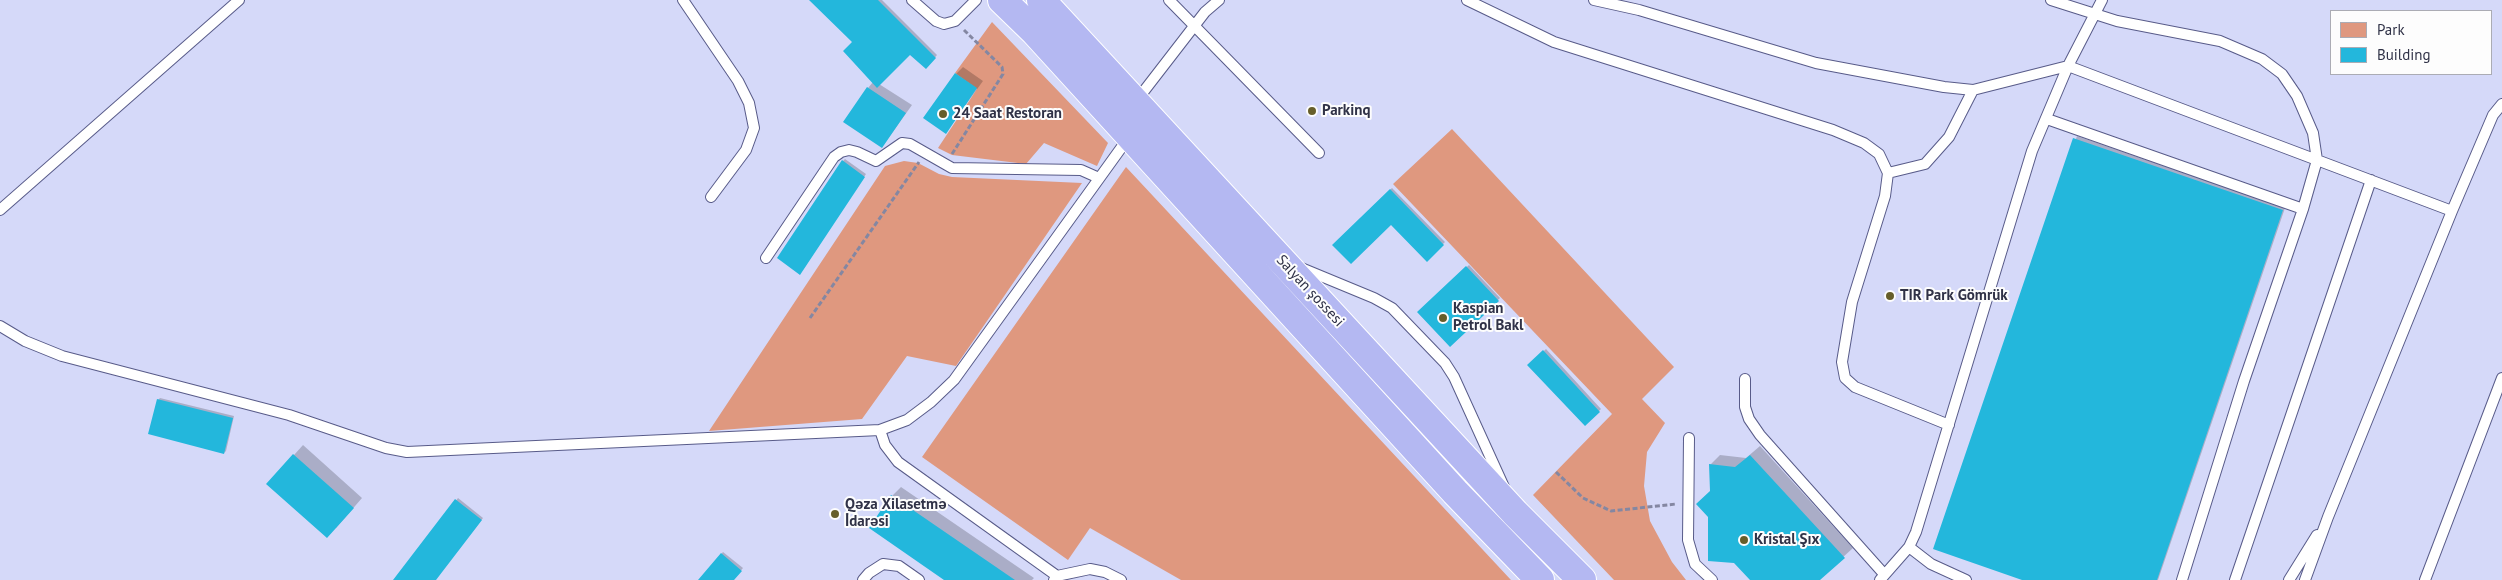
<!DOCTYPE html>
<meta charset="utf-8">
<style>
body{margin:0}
#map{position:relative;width:2502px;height:580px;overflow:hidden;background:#d5d9f9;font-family:"PT Sans",sans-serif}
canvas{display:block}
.legend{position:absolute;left:2330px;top:10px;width:162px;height:65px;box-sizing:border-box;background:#fdfdfd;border:1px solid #abacb4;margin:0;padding:6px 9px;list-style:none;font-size:15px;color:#303247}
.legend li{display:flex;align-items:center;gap:10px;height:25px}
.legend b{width:25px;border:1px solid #abacb4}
</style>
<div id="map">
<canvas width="2502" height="580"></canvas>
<ul class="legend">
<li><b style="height:14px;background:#df987f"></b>Park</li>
<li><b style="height:14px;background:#23b7dc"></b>Building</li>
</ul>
</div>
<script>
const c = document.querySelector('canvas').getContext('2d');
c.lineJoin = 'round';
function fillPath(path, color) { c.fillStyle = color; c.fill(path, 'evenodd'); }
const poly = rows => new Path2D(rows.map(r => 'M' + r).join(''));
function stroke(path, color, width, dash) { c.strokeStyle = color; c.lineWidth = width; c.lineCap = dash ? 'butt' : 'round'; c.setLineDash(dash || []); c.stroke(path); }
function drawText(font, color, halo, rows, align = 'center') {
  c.font = font + ' "PT Sans",sans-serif'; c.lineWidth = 4; c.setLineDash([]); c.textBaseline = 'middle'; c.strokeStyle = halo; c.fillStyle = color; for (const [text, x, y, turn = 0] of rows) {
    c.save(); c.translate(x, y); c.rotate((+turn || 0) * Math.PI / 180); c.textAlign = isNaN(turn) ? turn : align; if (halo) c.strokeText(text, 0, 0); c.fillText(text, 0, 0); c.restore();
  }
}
const green = poly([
 [992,22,1108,143,1097,166,1044,143,1026,164,952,155,938,148,977,89,955,73],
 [1452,129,1674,367,1642,399,1665,423,1647,452,1644,486,1650,521,1672,562,1686,580,1614,580,1533,495,1612,414,1393,184],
 [904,161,918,163,939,174,952,177,1082,183,956,366,907,356,862,419,709,431,885,166],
 [1126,167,1511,580,1181,580,1090,528,1068,560,922,457]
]);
const shadow = poly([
 [811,0,882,0,937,55,926,68,910,53,879,84,912,105,882,147,868,88,873,82,854,42],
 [963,67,983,81,946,132,956,74],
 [2077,136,2285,208,2158,580,2026,580,1935,549],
 [845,159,866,174,802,271,843,161],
 [1392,188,1445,242,1427,260,1391,223,1334,245],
 [1469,265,1500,298,1450,345,1419,312],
 [1546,349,1601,409,1585,425,1529,365],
 [160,398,234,416,226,451,224,453,158,400],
 [303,445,362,498,336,528,268,484],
 [1760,446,1853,548,1818,580,1751,580,1711,491,1710,465,1720,455,1746,458],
 [901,487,1034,578,1032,580,946,580,892,496],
 [458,498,483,518,435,580,394,580],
 [723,552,743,568,733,580,700,580]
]);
const building = poly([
 [809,0,878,0,936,58,926,69,910,55,877,88,843,51,852,42],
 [955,73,977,88,946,134,923,118],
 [867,87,906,113,882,148,843,122],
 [2073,138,2283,210,2157,580,2022,580,1933,549],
 [842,160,865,177,800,275,777,258],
 [1390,189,1444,245,1427,262,1391,225,1351,264,1332,245],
 [1466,266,1499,301,1450,347,1417,312],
 [1543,350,1600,412,1585,426,1527,365],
 [157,399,233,418,224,454,148,434],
 [293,454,354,508,327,538,266,484],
 [1750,455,1845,558,1820,580,1750,580,1734,563,1708,561,1708,517,1696,504,1710,491,1709,464,1735,467],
 [891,495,1015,580,944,580,869,528],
 [455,499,482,520,436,580,393,580],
 [721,553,742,571,734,580,698,580]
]);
const path = poly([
 [952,154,1003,74,1002,67,964,30],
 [810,318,919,162],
 [1556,472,1583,498,1611,511,1676,504]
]);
const service = poly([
 [683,0,738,81,749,103,754,128,746,150,711,197],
 [912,0,936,21,944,24,955,21,976,0],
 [1169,0,1319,153],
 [1467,0,1554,42,1833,130,1864,143,1879,154,1888,173,1885,196,1852,302,1842,362,1845,378,1855,387,1949,425],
 [1594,0,1639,10,1816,63,1944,87,1973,90,2068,66,2452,211],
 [2051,0,2117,21,2220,41,2262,59,2282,74,2297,96,2313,133,2317,160,2303,209,2244,381,2182,580],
 [1137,100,1205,12,1219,0],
 [2047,119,2303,209],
 [1888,173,1925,164,1949,137,1973,90],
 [0,210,239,0],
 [766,258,834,157,841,152,849,150,857,152,876,161,902,143,910,144,952,168,1081,170,1099,178],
 [1299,267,1374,298,1392,308,1445,363,1454,377,1504,487],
 [0,326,25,341,62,356,289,415,386,448,407,452,880,430,907,420,931,402,954,380,1129,137],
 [1745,379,1745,407,1749,419,1760,435,1884,574],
 [880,430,885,445,898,462,1057,576,1054,580],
 [1689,438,1688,540,1695,564,1712,580],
 [1909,547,1931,564,1966,580],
 [1057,576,1090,569,1105,572,1121,580],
 [863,580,869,573,883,564,899,566,919,580],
 [1880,580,1909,547,1916,532,2032,151,2068,66,2102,0],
 [2235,580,2371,180],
 [2289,580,2317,535],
 [2305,580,2328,517,2452,211,2493,115,2502,104],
 [2425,580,2502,378]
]);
const trunk = poly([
 [1002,0,1035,32,1455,492,1540,580],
 [1041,0,1515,513,1582,580]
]);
const markers = [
 [1312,111,5,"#665e2a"],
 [943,114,5,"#665e2a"],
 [1890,296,5,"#665e2a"],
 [1443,318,5,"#665e2a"],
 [835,514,5,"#665e2a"],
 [1744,540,5,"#665e2a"]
];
const poiNames = [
 ["Parkinq",1322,111],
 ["24 Saat Restoran",953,114],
 ["TIR Park Gömrük",1900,296],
 ["Kaspian",1453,309],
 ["Petrol Bakl",1453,326],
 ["Qəza Xilasetmə",845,505],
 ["İdarəsi",845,522],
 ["Kristal Şıx",1754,540]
];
const streetNames = [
 ["Salyan şossesi",1310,291,47]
];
fillPath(green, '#df987f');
fillPath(shadow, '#0003');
fillPath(building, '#23b7dc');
stroke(service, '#585b89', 12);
stroke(trunk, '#fff', 30);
stroke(path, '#8487a2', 3, [5, 2.5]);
stroke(service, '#fff', 10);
stroke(trunk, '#b4b8f2', 28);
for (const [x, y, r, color] of markers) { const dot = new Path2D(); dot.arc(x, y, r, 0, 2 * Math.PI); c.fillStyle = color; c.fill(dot); stroke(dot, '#fdfdfd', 2); }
drawText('bold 15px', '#303247', '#fdfdfd', poiNames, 'left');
drawText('15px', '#303247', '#fdfdfd', streetNames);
</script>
